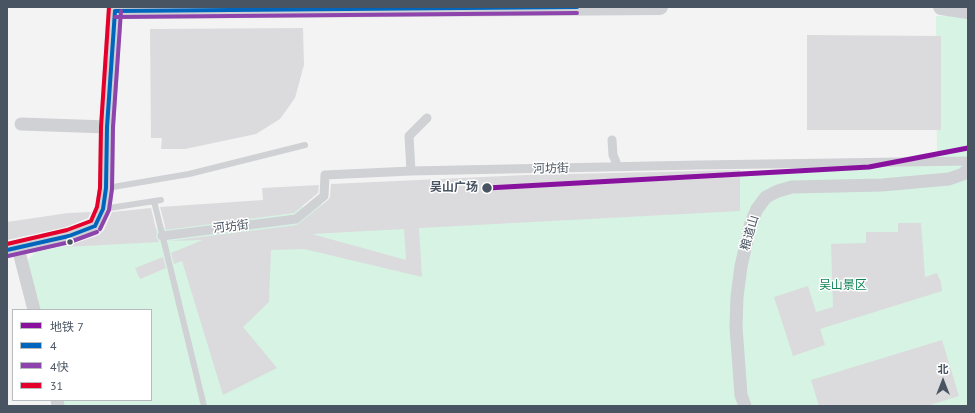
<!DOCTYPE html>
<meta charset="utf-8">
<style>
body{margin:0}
#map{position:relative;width:975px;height:413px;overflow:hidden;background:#f4f3f3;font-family:"PT Sans","Noto Sans SC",sans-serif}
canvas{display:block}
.frame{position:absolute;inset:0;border:8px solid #495462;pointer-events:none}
.legend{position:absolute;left:12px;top:309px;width:140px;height:92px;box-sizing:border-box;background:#fff;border:1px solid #b6bbc0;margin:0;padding:5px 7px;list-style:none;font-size:12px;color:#495462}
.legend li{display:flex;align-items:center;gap:8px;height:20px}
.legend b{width:20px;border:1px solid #b6bbc0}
.north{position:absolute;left:923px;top:361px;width:40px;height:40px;-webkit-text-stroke:3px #fff;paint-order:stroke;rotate:0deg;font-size:11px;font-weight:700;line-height:16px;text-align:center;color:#495462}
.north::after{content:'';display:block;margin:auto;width:14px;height:18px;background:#495462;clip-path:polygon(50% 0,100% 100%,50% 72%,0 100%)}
</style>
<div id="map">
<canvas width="975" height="413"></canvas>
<div class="frame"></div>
<ul class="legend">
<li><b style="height:5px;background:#88129e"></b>地铁 7</li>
<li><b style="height:5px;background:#0065bd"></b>4</li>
<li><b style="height:5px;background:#8e44ad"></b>4快</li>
<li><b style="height:5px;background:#e4002b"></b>31</li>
</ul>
<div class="north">北</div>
</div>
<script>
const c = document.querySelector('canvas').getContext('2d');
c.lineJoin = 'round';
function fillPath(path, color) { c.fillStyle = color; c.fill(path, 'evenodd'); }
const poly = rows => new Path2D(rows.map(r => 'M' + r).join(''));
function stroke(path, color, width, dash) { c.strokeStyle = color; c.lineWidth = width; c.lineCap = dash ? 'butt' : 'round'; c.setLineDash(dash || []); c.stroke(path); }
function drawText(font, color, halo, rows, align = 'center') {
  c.font = font + ' "PT Sans","Noto Sans SC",sans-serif'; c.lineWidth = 3; c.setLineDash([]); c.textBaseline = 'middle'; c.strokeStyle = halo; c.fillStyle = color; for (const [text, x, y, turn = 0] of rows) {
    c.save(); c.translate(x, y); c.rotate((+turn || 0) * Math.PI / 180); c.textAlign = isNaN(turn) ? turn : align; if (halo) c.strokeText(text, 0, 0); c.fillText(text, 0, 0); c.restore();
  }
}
const green = poly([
 [936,16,968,16,968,406,62,406,60,400,151,400,151,310,33,310,21,268,35,252,246,211,937,158]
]);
const building = poly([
 [303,28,304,65,295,98,280,119,256,134,185,149,161,149,162,138,151,138,150,29],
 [807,35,941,36,941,130,807,130],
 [740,170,740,211,419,228,422,277,304,249,271,250,269,302,243,327,277,368,223,395,182,261,174,264,171,253,203,240,168,241,297,225,328,200,330,197,331,184,526,175],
 [404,229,406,260,312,234],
 [319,185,318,193,294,213,166,230,160,207,263,200,262,188],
 [151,208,157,233,156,237,159,242,65,247,99,235,104,230,112,212],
 [91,212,88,218,66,227,7,240,7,222,68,213],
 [898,223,921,223,925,277,937,273,941,282,942,291,820,329,825,345,793,356,774,297,808,286,816,312,833,307,831,244,866,243,866,232,898,232],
 [163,257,166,268,140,279,135,268],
 [942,340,959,396,927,406,819,406,811,380]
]);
const service = poly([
 [107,188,189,174,305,145],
 [154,201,204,406],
 [103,209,161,200]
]);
const pedestrian = poly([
 [612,140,613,155,616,162],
 [411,171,409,136,427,118],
 [162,236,296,219,324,196,325,175,411,171,699,165,968,161]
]);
const minor = poly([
 [21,124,107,127],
 [18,248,34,310],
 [57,400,58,406],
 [745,406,741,395,736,327,737,297,741,266,751,223,757,209,766,197,778,191,792,187,882,185,949,179,963,174,968,169]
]);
const tertiary = poly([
 [941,7,968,11],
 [115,11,660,7],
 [7,250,69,236,95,226,103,209,106,188,107,127,115,7]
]);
const bus1 = poly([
 [115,11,577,7],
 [95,226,103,209,106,188,107,127,115,11],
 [7,250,69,236,95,226]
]);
const bus2 = poly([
 [115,17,577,13],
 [100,229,109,210,112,189,113,127,121,11],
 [8,256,70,242,97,232]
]);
const bus3 = poly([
 [7,244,67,230,91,221,97,207,100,188,101,127,109,7]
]);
const metro1 = poly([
 [487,188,869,167,968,148]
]);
const markers = [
 [487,188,5.5,"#495462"],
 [70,242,3.5,"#495462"]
];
const streetNames = [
 ["河坊街",551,169,-1],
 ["河坊街",231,227,-7],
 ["粮道山",750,233,-74]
];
const stopNames = [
 ["吴山广场",478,188]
];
const parkNames = [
 ["吴山景区",843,286]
];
fillPath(green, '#d7f3e4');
fillPath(building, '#dbdbdd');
stroke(service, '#cfd1d4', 6);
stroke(pedestrian, '#cfd1d4', 9);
stroke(minor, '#cfd1d4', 13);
stroke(tertiary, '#cfd1d4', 16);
stroke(bus1, '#0065bd', 4);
stroke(bus2, '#8e44ad', 4);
stroke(bus3, '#e4002b', 4);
stroke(metro1, '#88129e', 5);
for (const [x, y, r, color] of markers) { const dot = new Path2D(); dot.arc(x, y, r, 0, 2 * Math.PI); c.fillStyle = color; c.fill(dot); stroke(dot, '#fff', 1.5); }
drawText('12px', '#495462', '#fff', streetNames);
drawText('bold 12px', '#495462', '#fff', stopNames, 'right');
drawText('12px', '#128554', '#fff', parkNames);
</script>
